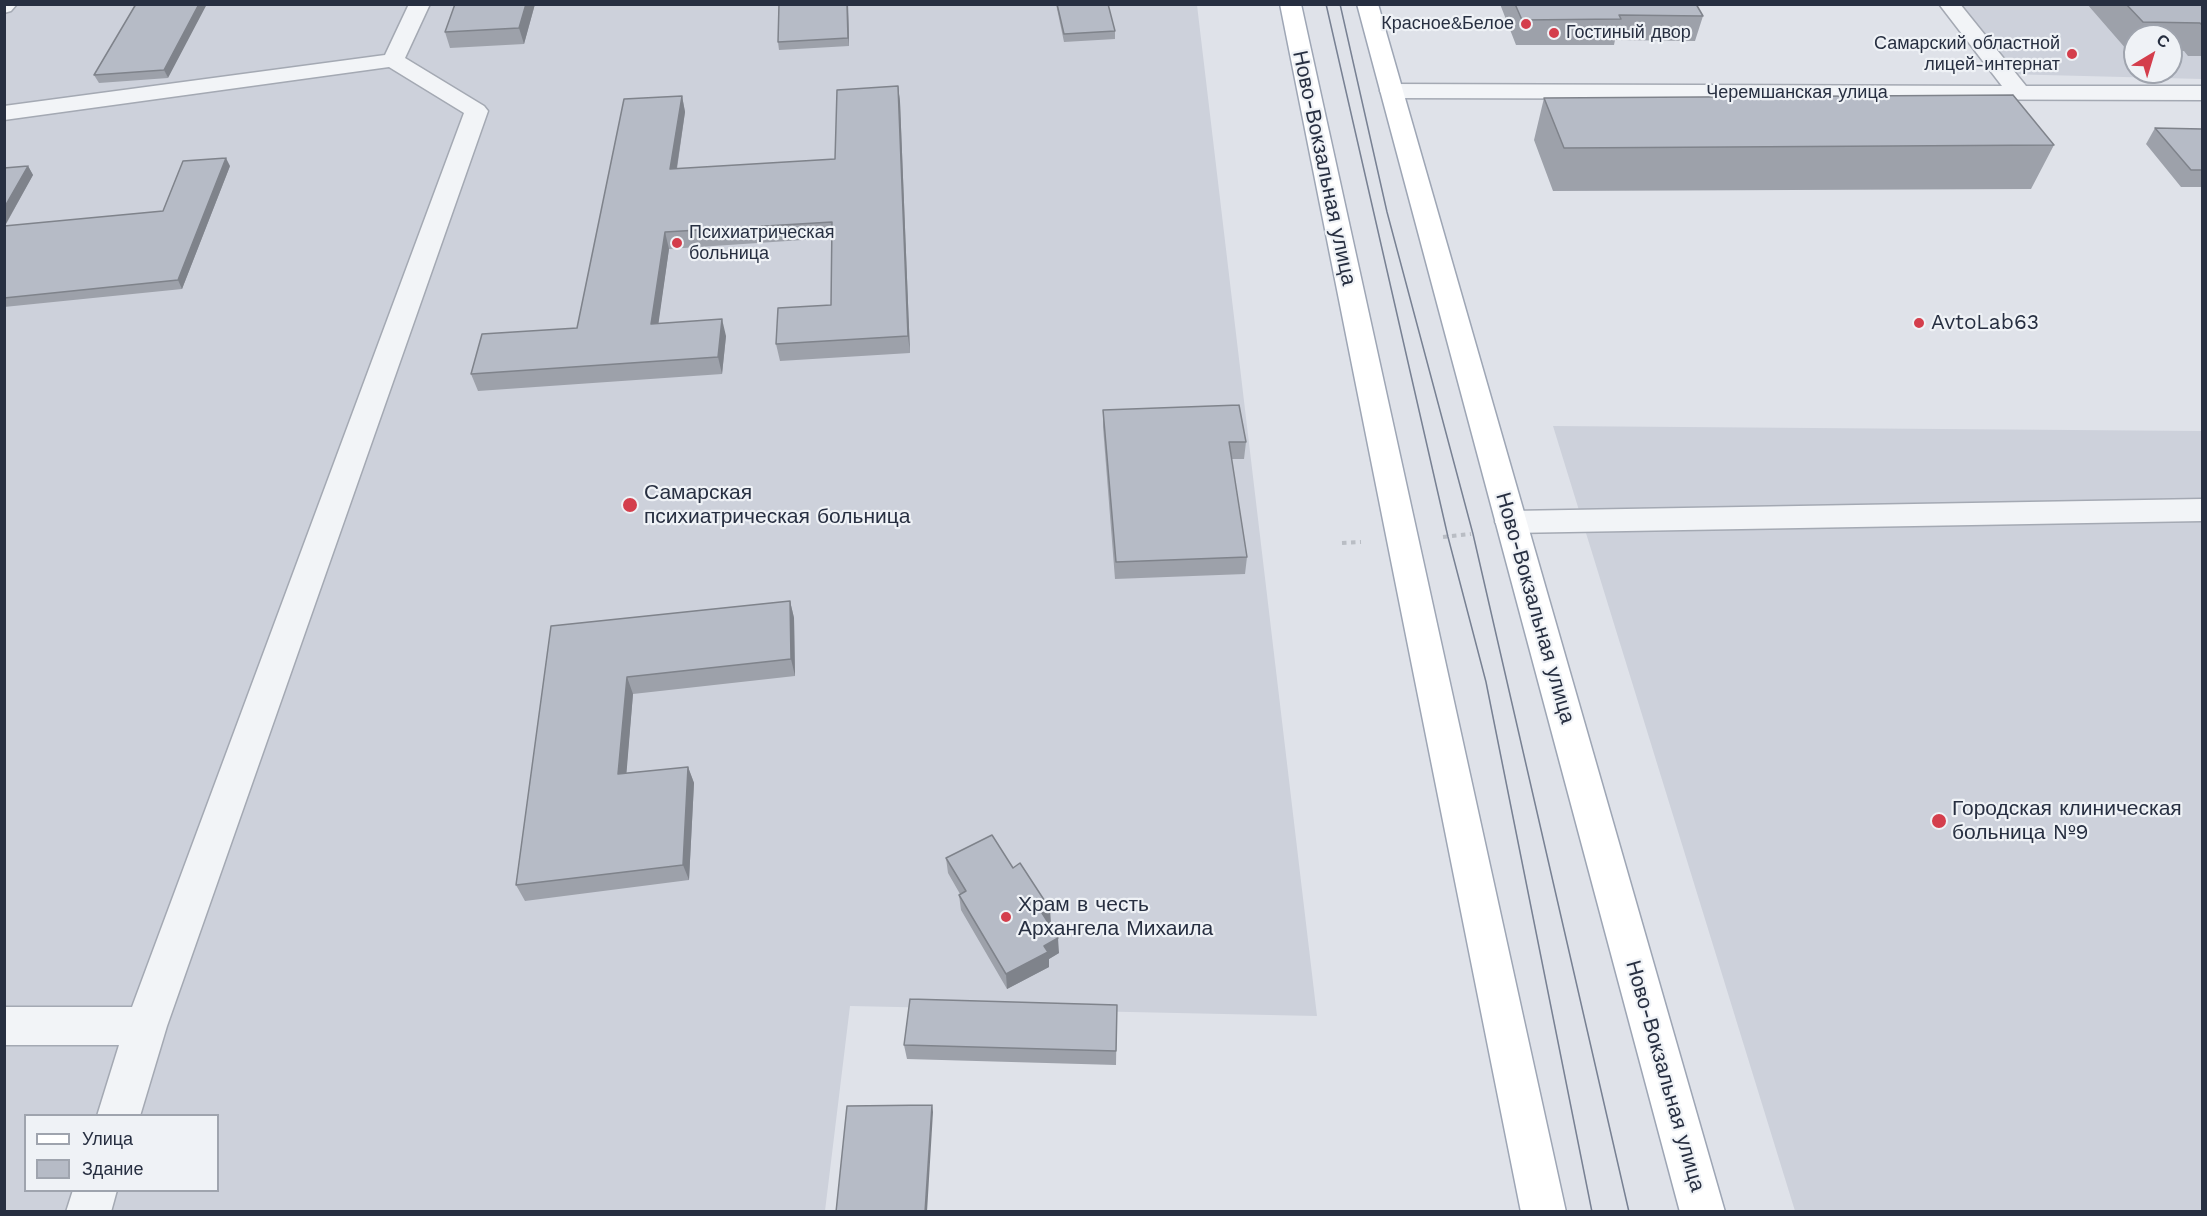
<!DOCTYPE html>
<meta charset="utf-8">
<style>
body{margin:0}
#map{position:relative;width:2207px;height:1216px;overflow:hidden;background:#dfe2e9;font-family:"Work Sans",sans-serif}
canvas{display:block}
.frame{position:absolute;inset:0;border:6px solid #272f41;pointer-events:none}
.legend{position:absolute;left:24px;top:1114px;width:195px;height:78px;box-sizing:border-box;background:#eff2f6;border:2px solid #9fa4ae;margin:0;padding:8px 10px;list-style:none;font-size:18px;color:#272f41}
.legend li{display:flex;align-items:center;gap:12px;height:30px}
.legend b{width:30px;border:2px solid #9fa4ae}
.north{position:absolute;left:2123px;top:24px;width:60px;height:60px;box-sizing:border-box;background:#eff2f6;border:2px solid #9fa4ae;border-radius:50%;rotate:38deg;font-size:16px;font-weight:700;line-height:24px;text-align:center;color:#272f41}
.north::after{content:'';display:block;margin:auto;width:21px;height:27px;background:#d43e4c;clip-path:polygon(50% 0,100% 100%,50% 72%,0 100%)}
</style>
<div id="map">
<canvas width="2207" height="1216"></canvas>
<div class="frame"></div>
<ul class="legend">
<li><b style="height:8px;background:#fff"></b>Улица</li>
<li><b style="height:16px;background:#b6bbc6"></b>Здание</li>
</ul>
<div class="north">С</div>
</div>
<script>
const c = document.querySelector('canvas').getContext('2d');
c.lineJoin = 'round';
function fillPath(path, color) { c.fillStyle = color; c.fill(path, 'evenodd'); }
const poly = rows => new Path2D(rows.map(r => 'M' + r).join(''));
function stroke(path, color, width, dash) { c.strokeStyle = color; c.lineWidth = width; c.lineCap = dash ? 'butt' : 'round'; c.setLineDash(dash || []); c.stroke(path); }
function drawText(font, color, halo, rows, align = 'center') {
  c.font = font + ' "Work Sans",sans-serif'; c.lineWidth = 4.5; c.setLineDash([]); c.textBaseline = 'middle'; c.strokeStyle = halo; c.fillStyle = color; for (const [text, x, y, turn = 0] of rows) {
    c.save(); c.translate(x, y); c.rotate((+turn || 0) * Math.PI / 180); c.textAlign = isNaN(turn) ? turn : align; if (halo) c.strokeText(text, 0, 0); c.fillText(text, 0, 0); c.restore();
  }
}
const built = poly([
 [5,5,1197,5,1317,1016,850,1006,825,1211,5,1212],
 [26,1116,218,1116,218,1190,26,1190],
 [1952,5,2202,5,2202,79,2005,74],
 [2135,36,2171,36,2171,72,2135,72],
 [1553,426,2202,431,2202,1211,1795,1211]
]);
const path = poly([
 [1443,537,1471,534],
 [1342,543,1361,542]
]);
const minor = poly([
 [4,4,17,4,11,11,4,13,4,4],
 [409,4,430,4,405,58,484,106,488,111,167,1026,140,1116,97,1116,119,1045,4,1045,4,1007,132,1007,464,113,389,67,4,120,4,106,385,55,409,4],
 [1939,4,1960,4,2026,86,2202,86,2202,100,1391,98,1383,96,1380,91,1383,86,1391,84,2002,86,1939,4],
 [2202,499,2202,521,1511,533,1500,530,1495,522,1500,514,1511,511,2202,499],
 [73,1190,117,1190,111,1212,66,1212,73,1190]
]);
const major = poly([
 [1280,4,1301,4,1566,1212,1521,1212,1280,4],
 [1357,4,1378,4,1725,1212,1680,1212,1357,4]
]);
const tram = poly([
 [1326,4,1448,537,1486,682,1592,1212],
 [1340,4,1387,212,1473,534,1629,1212]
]);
const wall = poly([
 [136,4,168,78,99,83,94,75],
 [535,4,524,44,450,48,445,32],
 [848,4,849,46,779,50,778,42],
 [1056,4,1108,4,1115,31,1115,39,1064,42],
 [1500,4,1696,4,1703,16,1695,41,1615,40,1614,45,1516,45],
 [2087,4,2202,4,2202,56,2188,56,2184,51,2171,51,2171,36,2135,36,2135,50,2127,50],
 [898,86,900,102,910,353,780,361,776,344,831,305,832,238,669,249,658,323,726,336,722,374,478,391,471,374,577,328,682,96,685,112,677,169,835,159],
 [1544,98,2054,145,2031,189,1553,191,1534,140],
 [2155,128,2202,129,2202,187,2181,187,2146,144],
 [28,166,33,175,5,226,163,211,230,166,182,289,4,307,4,168],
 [1103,410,1246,442,1244,459,1231,459,1247,557,1245,574,1115,579,1103,427],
 [790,601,794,618,795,676,633,694,626,773,688,767,694,783,689,880,525,901,516,885,551,626],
 [946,858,1051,924,1049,925,1059,953,1049,959,1049,967,1007,989,961,910,959,895,960,894,948,873],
 [1117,1005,1116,1065,907,1059,904,1045]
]);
const shadedWall = poly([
 [199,4,207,4,168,78,164,70],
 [526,4,535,4,524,44,519,28],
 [847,4,848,4,849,46,848,38],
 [898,86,900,102,910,353,908,336],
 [682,96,685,112,674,186,670,169],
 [226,158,230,166,182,289,178,280],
 [28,166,33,175,4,227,4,208],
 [665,232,669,249,656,341,651,324],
 [722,319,726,336,722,374,718,357],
 [790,601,794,618,795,676,791,659],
 [627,677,633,694,625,791,618,774],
 [688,767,694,783,689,880,683,865],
 [1050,909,1051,924,1042,929,1042,913],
 [1058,938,1059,953,1049,959,1049,967,1007,989,1006,974,1044,946],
 [932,1105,933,1112,927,1212,925,1212]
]);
const building = poly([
 [136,4,199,4,164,70,94,75,136,4],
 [455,4,526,4,519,28,445,32,455,4],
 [779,4,847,4,848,38,778,42,779,4],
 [1057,4,1108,4,1115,31,1064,34,1057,4],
 [1515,4,1696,4,1703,16,1619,15,1621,19,1522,20,1515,4],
 [2126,4,2202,4,2202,25,2200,23,2143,22,2126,4],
 [898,86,908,336,776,344,778,308,831,305,832,222,665,232,651,324,722,319,718,357,471,374,482,334,577,328,624,99,682,96,670,169,835,159,837,90,898,86],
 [2013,95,2054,145,1564,148,1544,98,2013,95],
 [2155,128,2202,129,2202,170,2191,170,2155,128],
 [226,158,178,280,4,298,4,226,163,211,183,161,226,158],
 [28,166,4,208,4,168,28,166],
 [1239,405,1246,442,1229,442,1247,557,1116,562,1103,410,1239,405],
 [790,601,791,659,627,677,618,774,688,767,683,865,516,885,551,626,790,601],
 [992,835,1013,868,1020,863,1050,909,1042,913,1058,938,1044,946,1048,952,1006,974,959,895,966,891,946,858,992,835],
 [910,999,1117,1005,1116,1051,904,1045,910,999],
 [932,1105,925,1212,836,1212,847,1106,932,1105]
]);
const markers = [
 [1526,24,6,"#d43e4c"],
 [1554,33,6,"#d43e4c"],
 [2072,54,6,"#d43e4c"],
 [677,243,6,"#d43e4c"],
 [1919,323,6,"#d43e4c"],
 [630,505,8,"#d43e4c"],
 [1939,821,8,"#d43e4c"],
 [1006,917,6,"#d43e4c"]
];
const farPoinames = [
 ["Красное&Белое",1514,24],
 ["Гостиный двор",1566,33,"left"],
 ["Самарский областной",2060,44],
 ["лицей-интернат",2060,65],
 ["Психиатрическая",689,233,"left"],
 ["больница",689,254,"left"]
];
const farStreetnames = [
 ["Черемшанская улица",1797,93]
];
const streetNames = [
 ["Ново-Вокзальная улица",1324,168,78],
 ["Ново-Вокзальная улица",1535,608,74],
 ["Ново-Вокзальная улица",1665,1076,74]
];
const poiNames = [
 ["AvtoLab63",1931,323],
 ["Самарская",644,493],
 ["психиатрическая больница",644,517],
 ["Городская клиническая",1952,809],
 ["больница №9",1952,833],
 ["Храм в честь",1018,905],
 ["Архангела Михаила",1018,929]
];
fillPath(built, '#cdd1db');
stroke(minor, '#a4a9b3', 3);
stroke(major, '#9ea6b5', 3);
stroke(path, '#b9bdc4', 4, [4.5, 4.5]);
fillPath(minor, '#f2f4f7');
fillPath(major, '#fff');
stroke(tram, '#788193', 1.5);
fillPath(wall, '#9da1aa');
fillPath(shadedWall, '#7f838b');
fillPath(building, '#b6bbc6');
stroke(building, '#7f838b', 1.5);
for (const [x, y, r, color] of markers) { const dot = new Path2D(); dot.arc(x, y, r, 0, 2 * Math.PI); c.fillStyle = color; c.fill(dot); stroke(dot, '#eff2f6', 2); }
drawText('18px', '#272f41', '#eff2f6', farPoinames, 'right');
drawText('18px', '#272f41', '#eff2f6', farStreetnames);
drawText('21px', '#272f41', '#eff2f6', streetNames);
drawText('21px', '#272f41', '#eff2f6', poiNames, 'left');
</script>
